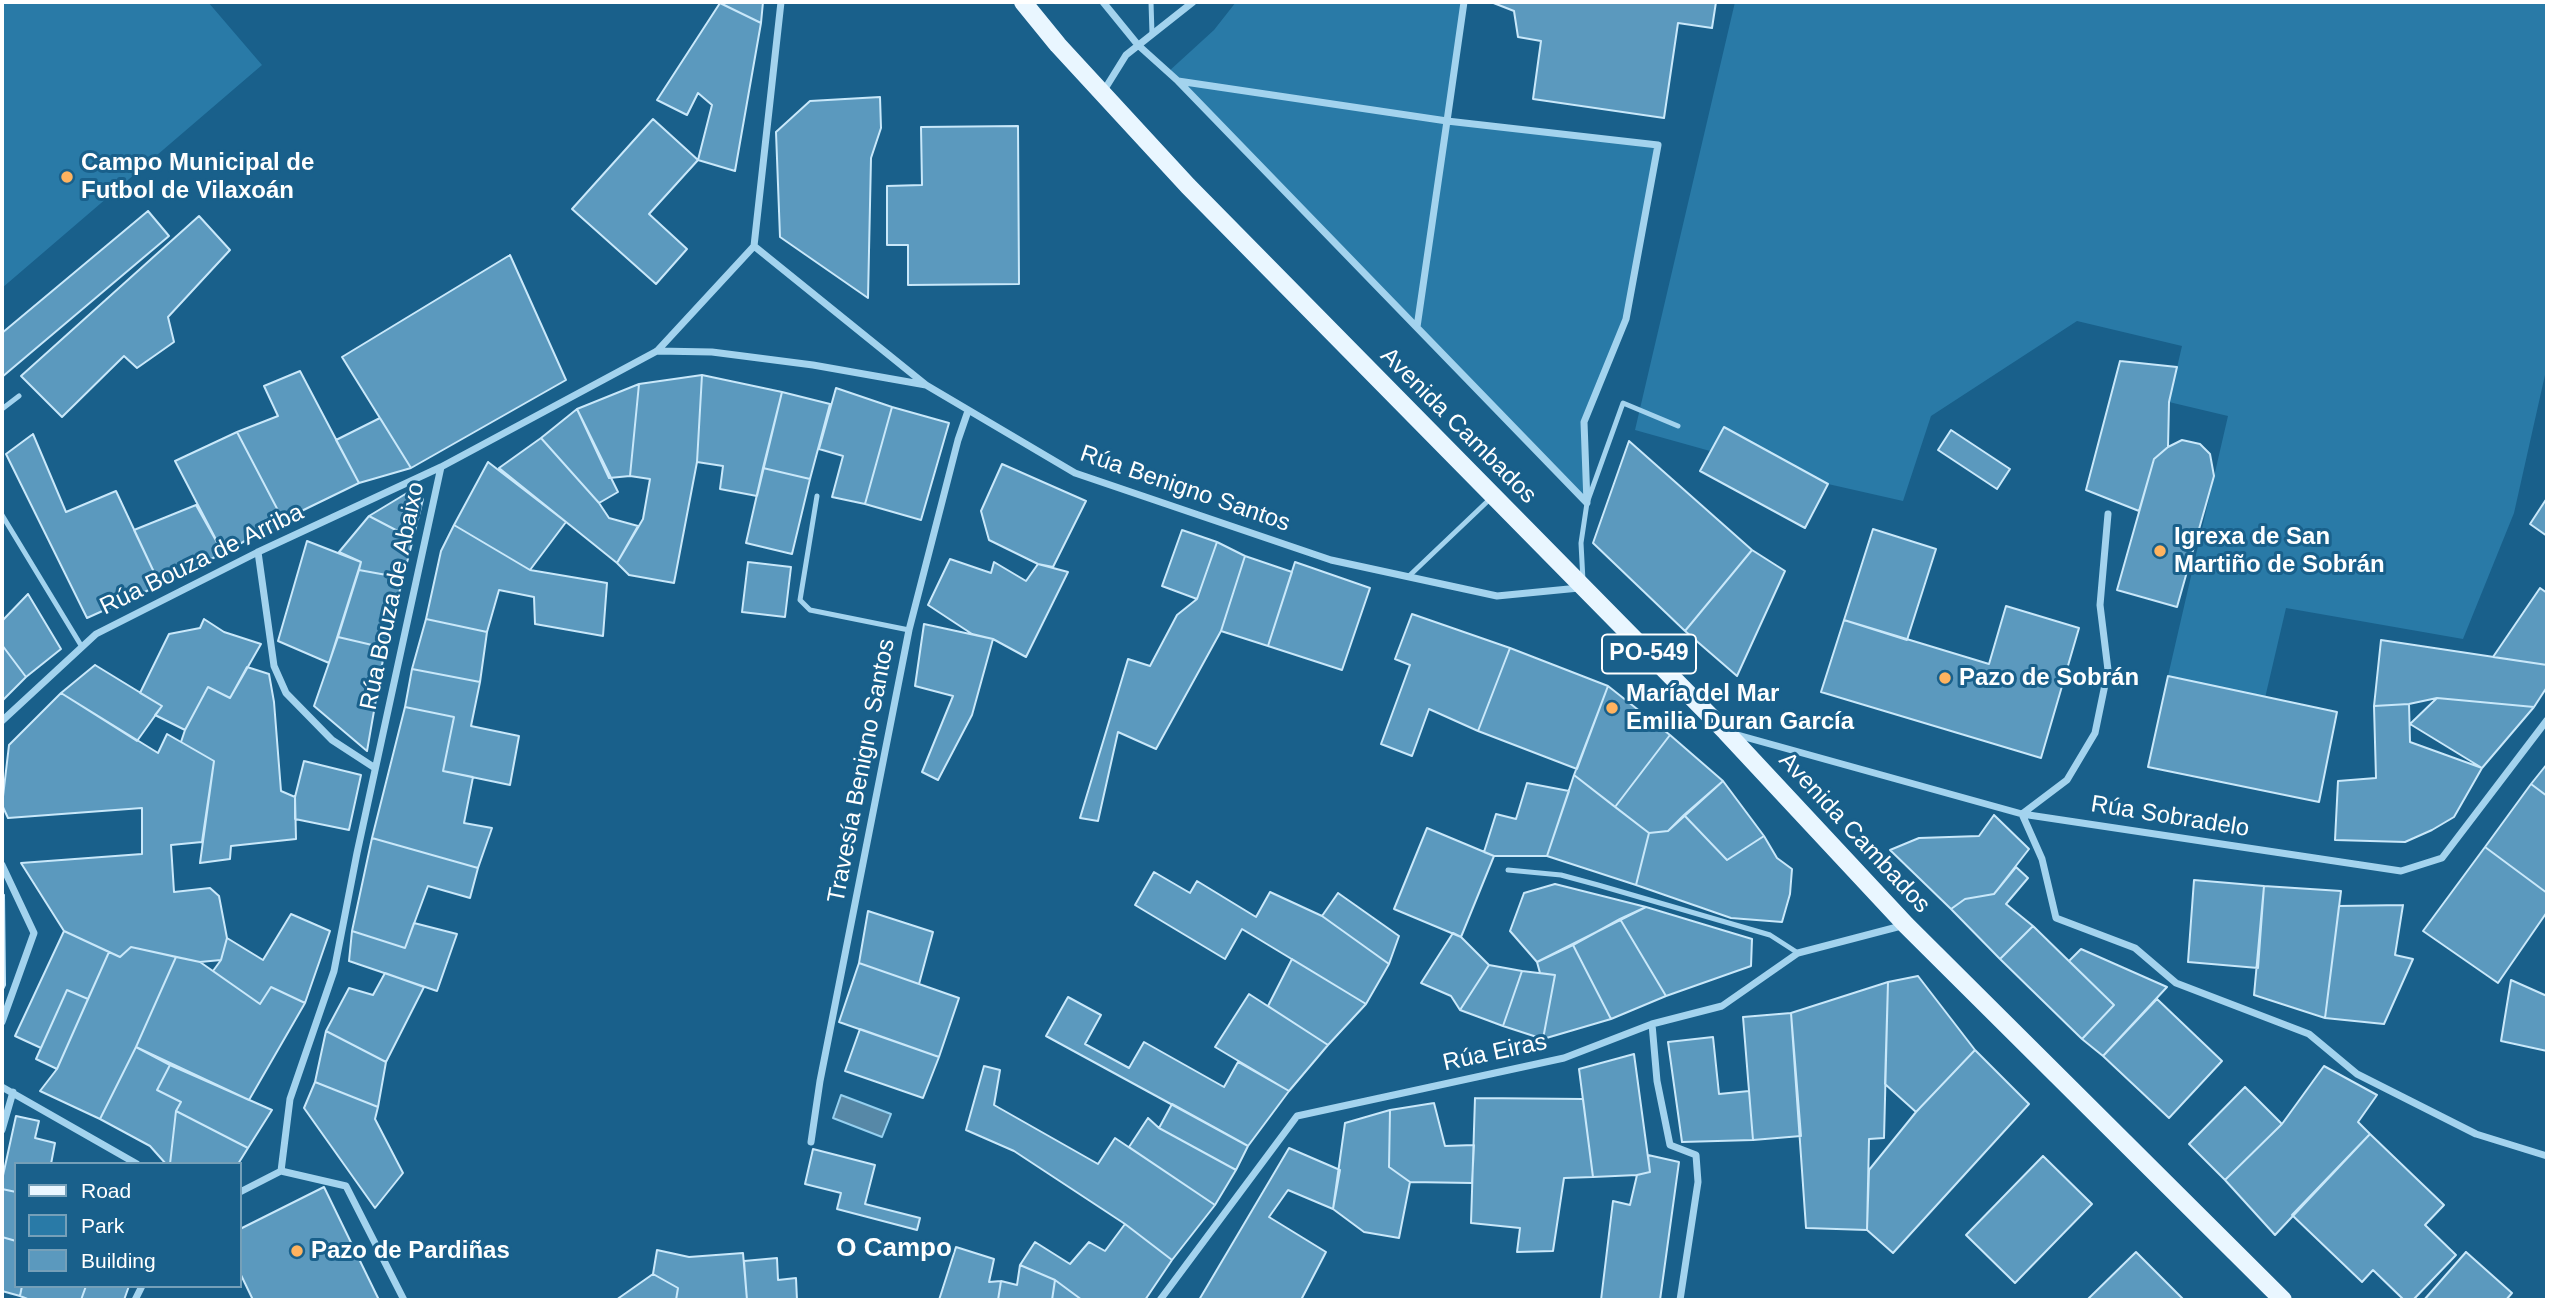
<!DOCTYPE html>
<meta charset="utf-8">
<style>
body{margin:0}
#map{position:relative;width:2549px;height:1302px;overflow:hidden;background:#19608b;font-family:Helvetica,sans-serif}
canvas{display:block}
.frame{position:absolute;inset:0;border:4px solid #fff;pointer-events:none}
.legend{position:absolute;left:14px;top:1162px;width:228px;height:126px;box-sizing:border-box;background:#19608b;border:2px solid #75a0b9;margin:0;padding:9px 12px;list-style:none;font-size:21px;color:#fff}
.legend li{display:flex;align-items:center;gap:14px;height:35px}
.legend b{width:35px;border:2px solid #75a0b9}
</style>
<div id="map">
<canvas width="2549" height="1302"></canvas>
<div class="frame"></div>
<ul class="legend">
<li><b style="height:9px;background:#e9f6ff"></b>Road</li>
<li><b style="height:19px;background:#297aa7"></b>Park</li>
<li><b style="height:19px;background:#5b99be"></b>Building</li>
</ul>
</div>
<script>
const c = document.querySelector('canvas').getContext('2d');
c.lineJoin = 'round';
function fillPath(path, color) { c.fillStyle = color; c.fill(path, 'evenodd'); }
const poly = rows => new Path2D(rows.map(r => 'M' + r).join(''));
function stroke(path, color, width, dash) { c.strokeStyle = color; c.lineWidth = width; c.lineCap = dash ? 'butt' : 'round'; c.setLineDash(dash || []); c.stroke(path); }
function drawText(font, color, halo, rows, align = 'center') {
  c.font = font + ' Helvetica,sans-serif'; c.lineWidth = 6; c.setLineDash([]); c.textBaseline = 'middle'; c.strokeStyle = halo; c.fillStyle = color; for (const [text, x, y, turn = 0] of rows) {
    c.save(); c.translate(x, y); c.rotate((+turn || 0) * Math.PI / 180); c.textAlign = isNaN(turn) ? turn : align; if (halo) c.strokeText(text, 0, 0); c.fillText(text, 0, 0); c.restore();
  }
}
const green = poly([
 [2,2,208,2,262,65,2,288],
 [1236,2,1464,2,1447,121,1658,145,1626,319,1584,422,1587,503,1168,72,1214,30],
 [1735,2,2547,2,2547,366,2514,513,2463,639,2286,608,2265,698,2168,676,2228,416,2169,402,2182,346,2077,321,1931,416,1903,501,1828,484,1635,430]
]);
const water = poly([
 [841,1095,891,1114,882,1137,833,1118,841,1095]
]);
const building = poly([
 [719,2,763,2,761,23,720,3,719,2],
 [1491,2,1716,2,1712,28,1678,23,1664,118,1533,99,1541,41,1518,37,1514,11,1491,2],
 [720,3,761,23,735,171,698,160,712,105,698,93,687,115,657,100,720,3],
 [880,97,881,128,871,158,868,298,780,237,776,132,810,101,880,97],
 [653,119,698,160,649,214,687,249,656,284,572,209,653,119],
 [1018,126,1019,284,908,285,908,245,887,245,887,186,922,185,921,127,1018,126],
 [148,211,169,236,2,377,2,333,148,211],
 [199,216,230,250,168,317,174,342,137,368,124,356,62,417,21,376,199,216],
 [510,255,566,380,411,468,342,357,510,255],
 [2120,361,2177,367,2169,402,2168,447,2154,459,2139,511,2086,490,2120,361],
 [300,371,359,483,283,520,237,432,278,416,264,386,300,371],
 [702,375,782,392,757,496,720,489,723,466,697,462,702,375],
 [702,375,697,462,674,583,629,575,617,563,643,519,650,479,630,476,639,384,702,375],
 [639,384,630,476,609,478,577,409,639,384],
 [836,388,892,407,865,504,832,497,843,456,819,449,836,388],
 [782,392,830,404,810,479,763,468,782,392],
 [892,407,949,423,921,520,865,504,892,407],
 [577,409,618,492,599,503,541,438,577,409],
 [380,418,411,468,359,483,336,440,380,418],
 [1724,427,1828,484,1805,528,1700,471,1724,427],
 [1951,430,2010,469,1997,489,1938,450,1951,430],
 [237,432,283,520,223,553,175,461,237,432],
 [33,434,66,512,116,491,160,585,87,618,6,454,33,434],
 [541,438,599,503,609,518,638,526,617,563,499,468,541,438],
 [2182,440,2200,444,2210,454,2214,476,2177,607,2117,590,2154,459,2168,447,2182,440],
 [1629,441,1752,550,1685,631,1593,543,1629,441],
 [488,462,566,522,530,570,454,525,488,462],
 [1002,464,1086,501,1053,567,1038,564,989,540,981,511,1002,464],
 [763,468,810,479,792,554,746,543,763,468],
 [412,490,423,499,413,539,369,516,412,490],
 [2547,498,2547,536,2530,524,2547,498],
 [196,505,223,553,160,585,134,530,196,505],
 [369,516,413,539,403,578,359,570,361,562,339,552,369,516],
 [454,525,530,570,607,583,603,636,535,624,534,597,499,590,487,632,426,619,441,551,454,525],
 [1873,529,1936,549,1907,640,1844,620,1873,529],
 [1182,530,1217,542,1197,599,1162,586,1182,530],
 [307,541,361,562,329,663,278,641,307,541],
 [1217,542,1245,556,1221,631,1156,749,1118,732,1098,821,1080,818,1128,659,1150,666,1177,615,1197,599,1217,542],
 [1752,550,1785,571,1737,676,1685,631,1752,550],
 [1245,556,1292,572,1268,646,1221,631,1245,556],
 [950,559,991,573,994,562,1026,581,1038,564,1068,572,1026,657,993,639,972,634,928,605,950,559],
 [748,562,791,567,785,617,742,612,748,562],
 [1295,562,1370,588,1342,670,1268,646,1295,562],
 [359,570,403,578,385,648,338,637,359,570],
 [2540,588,2547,593,2547,665,2493,657,2540,588],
 [28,594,61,649,26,677,2,645,2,621,28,594],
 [2006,606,2079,628,2041,758,1821,692,1844,620,1989,664,2006,606],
 [1412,614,1510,648,1478,731,1429,709,1412,756,1381,744,1410,665,1395,659,1412,614],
 [204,619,224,632,261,644,230,698,208,687,185,730,155,715,162,706,140,693,169,634,200,628,204,619],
 [426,619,487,632,480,682,412,669,426,619],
 [924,624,993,639,972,715,938,780,922,772,953,696,915,686,924,624],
 [338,637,385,648,367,751,314,706,338,637],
 [2381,640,2547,665,2547,687,2534,707,2437,698,2409,704,2374,706,2381,640],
 [2,645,26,677,2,701,2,645],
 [1510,648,1608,686,1577,769,1478,731,1510,648],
 [95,665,162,706,137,741,61,693,95,665],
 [247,667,269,674,274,702,281,791,295,797,296,839,231,846,230,859,200,863,214,761,181,742,185,730,208,687,230,698,247,667],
 [412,669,480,682,471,726,519,736,510,785,443,771,454,717,405,707,412,669],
 [2168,676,2337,712,2319,802,2148,767,2168,676],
 [1608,686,1670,735,1615,807,1574,775,1608,686],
 [61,693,158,753,167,734,214,761,202,842,171,845,174,892,210,888,219,896,227,938,221,960,200,962,131,947,120,957,64,931,21,863,142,854,142,808,8,818,2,805,9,745,61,693],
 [2437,698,2534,707,2482,768,2410,724,2437,698],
 [2409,704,2410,742,2482,768,2454,817,2432,830,2405,842,2335,840,2338,781,2376,778,2374,706,2409,704],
 [405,707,454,717,443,771,473,777,464,823,492,828,478,868,372,838,405,707],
 [1670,735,1723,781,1668,831,1649,833,1615,807,1670,735],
 [304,761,361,775,349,830,295,819,295,797,304,761],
 [2547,764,2547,796,2531,784,2547,764],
 [1574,775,1649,833,1636,885,1547,856,1574,775],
 [1723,781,1764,836,1727,860,1684,815,1723,781],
 [1527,783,1569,791,1547,856,1494,856,1484,852,1496,814,1516,819,1527,783],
 [2531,784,2547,796,2547,893,2485,847,2531,784],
 [1684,815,1727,860,1764,836,1777,858,1792,869,1790,894,1782,922,1731,918,1636,885,1649,833,1668,831,1684,815],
 [1994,815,2029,849,1994,894,1965,899,1951,909,1890,850,1919,838,1979,836,1994,815],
 [1427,828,1494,856,1461,937,1394,909,1427,828],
 [372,838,478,868,470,898,428,886,405,948,352,931,372,838],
 [2485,847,2547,893,2547,912,2498,983,2423,931,2485,847],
 [2016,867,2028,878,2006,904,2033,926,2000,959,1951,909,1965,899,1994,894,2016,867],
 [1154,872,1190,893,1197,881,1256,917,1270,892,1322,916,1389,964,1366,1004,1242,929,1225,959,1135,905,1154,872],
 [2194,880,2264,886,2258,968,2188,962,2194,880],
 [1555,884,1646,907,1537,962,1510,931,1524,893,1555,884],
 [2264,886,2341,891,2325,1018,2254,995,2264,886],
 [1338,893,1399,936,1389,964,1322,916,1338,893],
 [2,894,4,895,5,985,2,991,2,894],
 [2403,905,2395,955,2413,959,2384,1024,2325,1018,2339,906,2403,905],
 [1646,907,1752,939,1751,966,1666,996,1620,919,1646,907],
 [868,911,933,932,919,984,859,963,868,911],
 [291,914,330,931,305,1003,271,987,260,1004,213,971,221,960,227,938,263,960,291,914],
 [1620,919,1666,996,1611,1019,1573,945,1620,919],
 [414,923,457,934,437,991,349,961,352,931,405,948,414,923],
 [2033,926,2114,1005,2082,1039,2000,959,2033,926],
 [64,931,109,952,88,999,67,990,41,1048,15,1036,64,931],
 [1453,933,1461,937,1489,965,1460,1010,1451,996,1421,983,1453,933],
 [1573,945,1611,1019,1543,1039,1555,975,1540,973,1537,962,1573,945],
 [131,947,176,957,136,1047,100,1119,40,1091,57,1069,109,952,120,957,131,947],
 [2081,949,2167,987,2103,1056,2082,1039,2114,1005,2069,961,2081,949],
 [176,957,200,962,260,1004,271,987,305,1003,249,1100,136,1047,176,957],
 [1292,959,1366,1004,1328,1045,1268,1006,1292,959],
 [859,963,959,998,939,1057,839,1022,859,963],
 [1489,965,1522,971,1503,1026,1460,1010,1489,965],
 [1522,971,1555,975,1543,1039,1503,1026,1522,971],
 [385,973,424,987,386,1062,326,1031,349,988,373,995,385,973],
 [1918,976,1975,1050,1916,1112,1885,1084,1888,982,1918,976],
 [2511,980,2547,996,2547,1051,2501,1041,2511,980],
 [1888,982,1884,1138,1869,1139,1867,1230,1806,1228,1791,1013,1888,982],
 [67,990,88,999,57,1069,36,1059,67,990],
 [1249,994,1328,1045,1289,1091,1215,1047,1249,994],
 [1068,997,1101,1015,1085,1044,1129,1068,1144,1042,1224,1087,1238,1062,1289,1091,1248,1146,1046,1036,1068,997],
 [2157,999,2222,1061,2169,1118,2103,1056,2157,999],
 [1791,1013,1801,1136,1753,1140,1743,1017,1791,1013],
 [860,1029,939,1057,923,1098,845,1071,860,1029],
 [326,1031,386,1062,378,1107,315,1082,326,1031],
 [1713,1037,1719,1094,1749,1091,1753,1140,1682,1142,1668,1042,1713,1037],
 [136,1047,170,1065,157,1090,181,1102,176,1111,170,1164,166,1164,150,1146,100,1119,136,1047],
 [1975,1050,2029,1104,1893,1253,1867,1230,1869,1170,1916,1112,1975,1050],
 [1634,1054,1650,1172,1637,1175,1593,1177,1579,1069,1634,1054],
 [170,1065,272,1110,248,1148,176,1111,181,1102,157,1090,170,1065],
 [984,1066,1000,1070,994,1105,1098,1164,1115,1138,1215,1205,1172,1260,1125,1224,1014,1151,966,1130,984,1066],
 [2324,1066,2377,1095,2358,1122,2370,1134,2275,1235,2225,1180,2282,1124,2324,1066],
 [315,1082,378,1107,375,1119,403,1173,375,1208,304,1108,315,1082],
 [2245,1087,2282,1124,2225,1180,2189,1144,2245,1087],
 [1475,1098,1583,1099,1593,1177,1564,1178,1553,1251,1517,1252,1520,1228,1471,1223,1475,1098],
 [1434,1103,1445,1146,1474,1145,1472,1183,1410,1182,1389,1167,1390,1110,1434,1103],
 [1172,1104,1248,1146,1236,1170,1159,1128,1172,1104],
 [1390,1110,1389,1167,1410,1182,1399,1238,1364,1232,1333,1209,1345,1123,1390,1110],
 [176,1111,248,1148,238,1164,170,1164,176,1111],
 [16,1116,39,1121,35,1138,55,1143,51,1164,16,1164,16,1192,2,1189,2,1180,16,1116],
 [1148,1118,1159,1128,1236,1170,1215,1205,1129,1147,1148,1118],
 [2370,1134,2444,1205,2425,1225,2456,1255,2413,1300,2404,1300,2373,1270,2362,1282,2292,1215,2370,1134],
 [1289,1148,1340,1170,1333,1209,1288,1190,1269,1217,1326,1252,1301,1300,1199,1300,1289,1148],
 [813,1149,875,1165,865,1204,920,1218,917,1230,837,1209,841,1193,805,1184,813,1149],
 [1648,1155,1679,1162,1660,1300,1601,1300,1613,1201,1630,1205,1637,1175,1650,1172,1648,1155],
 [2043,1156,2092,1204,2015,1283,1966,1235,2043,1156],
 [324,1187,379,1300,253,1300,240,1273,240,1229,324,1187],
 [2,1189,16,1192,16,1241,2,1237,2,1189],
 [1125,1224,1172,1260,1145,1300,1082,1300,1055,1280,1020,1265,1035,1242,1070,1264,1089,1242,1105,1251,1125,1224],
 [2,1237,16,1241,16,1286,22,1286,20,1296,2,1291,2,1237],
 [956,1247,994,1259,989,1282,1001,1281,998,1300,939,1300,956,1247],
 [657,1250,689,1257,743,1253,747,1300,676,1300,678,1288,653,1274,657,1250],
 [2136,1252,2184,1300,2087,1300,2136,1252],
 [2466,1252,2512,1293,2506,1300,2424,1300,2466,1252],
 [777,1258,778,1280,796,1278,797,1300,747,1300,744,1261,777,1258],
 [1020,1265,1055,1280,1052,1300,998,1300,1001,1281,1017,1285,1020,1265],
 [653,1274,678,1288,676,1300,616,1300,653,1274],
 [1055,1280,1082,1300,1052,1300,1055,1280],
 [22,1286,86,1286,81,1300,30,1300,20,1296,22,1286],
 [86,1286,129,1286,124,1300,81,1300,86,1286]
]);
const lane = poly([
 [1151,2,1152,34],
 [2,409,19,396],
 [817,496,800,600,810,610,909,630],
 [2,515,82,647],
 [1408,577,1491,498],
 [1583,581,1581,543,1587,503,1623,403,1678,426],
 [1508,870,1561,875,1598,885,1770,935,1798,953]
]);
const street = poly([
 [1103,2,1138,45,1178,81,1447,121,1464,2],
 [1178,81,1587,503,1584,422,1626,319,1658,145,1447,121,1417,327],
 [1103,92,1126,55,1193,2],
 [754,246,926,385,1075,473,1331,560,1497,596,1579,588],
 [657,351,712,352,813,365,926,385],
 [2108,514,2100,605,2108,670,2095,733,2067,780,2022,814,2042,859,2056,918,2135,948,2176,983,2309,1034,2357,1074,2476,1134,2547,1156],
 [258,552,274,666,286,693,332,740,375,768],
 [2,721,96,634,258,552,441,467,657,351,754,246,781,2],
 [1734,734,2022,814,2401,871,2442,858,2547,720],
 [2,865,34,933,2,1022],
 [1652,1024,1657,1081,1670,1145,1696,1155,1698,1182,1680,1300],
 [2,1087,137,1164],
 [2,1130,13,1092],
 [811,1142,820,1081,909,630,958,440,968,411],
 [281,1171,290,1099,334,971,357,853,441,467],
 [281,1171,346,1186,404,1300],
 [240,1192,281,1171],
 [135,1300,142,1286],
 [1160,1300,1297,1116,1564,1058,1652,1024,1722,1006,1798,953,1905,925]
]);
const primary = poly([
 [1023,2,1058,45,1188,186,1726,732,1906,925,2283,1300]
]);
const markers = [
 [67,177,7,"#ffb35f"],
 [2160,551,7,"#ffb35f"],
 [1945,678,7,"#ffb35f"],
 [1612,708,7,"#ffb35f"],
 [297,1251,7,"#ffb35f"]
];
const shields = [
 [1649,654,94]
];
const shieldNames = [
 ["PO-549",1649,654]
];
const poiNames = [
 ["Campo Municipal de",81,163],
 ["Futbol de Vilaxoán",81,191],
 ["Igrexa de San",2174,537],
 ["Martiño de Sobrán",2174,565],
 ["Pazo de Sobrán",1959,678],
 ["María del Mar",1626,694],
 ["Emilia Duran García",1626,722],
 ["Pazo de Pardiñas",311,1251]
];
const streetNames = [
 ["Avenida Cambados",1458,426,45],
 ["Rúa Benigno Santos",1185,489,19],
 ["Rúa Bouza de Arriba",202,560,-26],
 ["Rúa Bouza de Abaixo",393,596,-78],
 ["Travesía Benigno Santos",862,771,-79],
 ["Rúa Sobradelo",2170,817,9],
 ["Avenida Cambados",1854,833,47],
 ["Rúa Eiras",1495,1053,-12]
];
const neighbourhoodNames = [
 ["O Campo",894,1249]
];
fillPath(green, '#297aa7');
fillPath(water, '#5688a7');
stroke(water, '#95d0f0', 2);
fillPath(building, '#5b99be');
stroke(building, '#c9e8fa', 2);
stroke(lane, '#a3d3ee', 5);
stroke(street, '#a3d3ee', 7);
stroke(primary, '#e9f6ff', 18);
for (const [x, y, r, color] of markers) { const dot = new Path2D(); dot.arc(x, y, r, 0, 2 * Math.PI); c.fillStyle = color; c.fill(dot); stroke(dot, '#19608b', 2.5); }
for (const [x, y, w] of shields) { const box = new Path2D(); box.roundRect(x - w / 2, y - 19.5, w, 39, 5); c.fillStyle = '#19608b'; c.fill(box); stroke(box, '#fff', 2); }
drawText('bold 23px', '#fff', null, shieldNames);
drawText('bold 24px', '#fff', '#19608b', poiNames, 'left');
drawText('24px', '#fff', '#19608b', streetNames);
drawText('bold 26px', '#fff', '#19608b', neighbourhoodNames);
</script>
